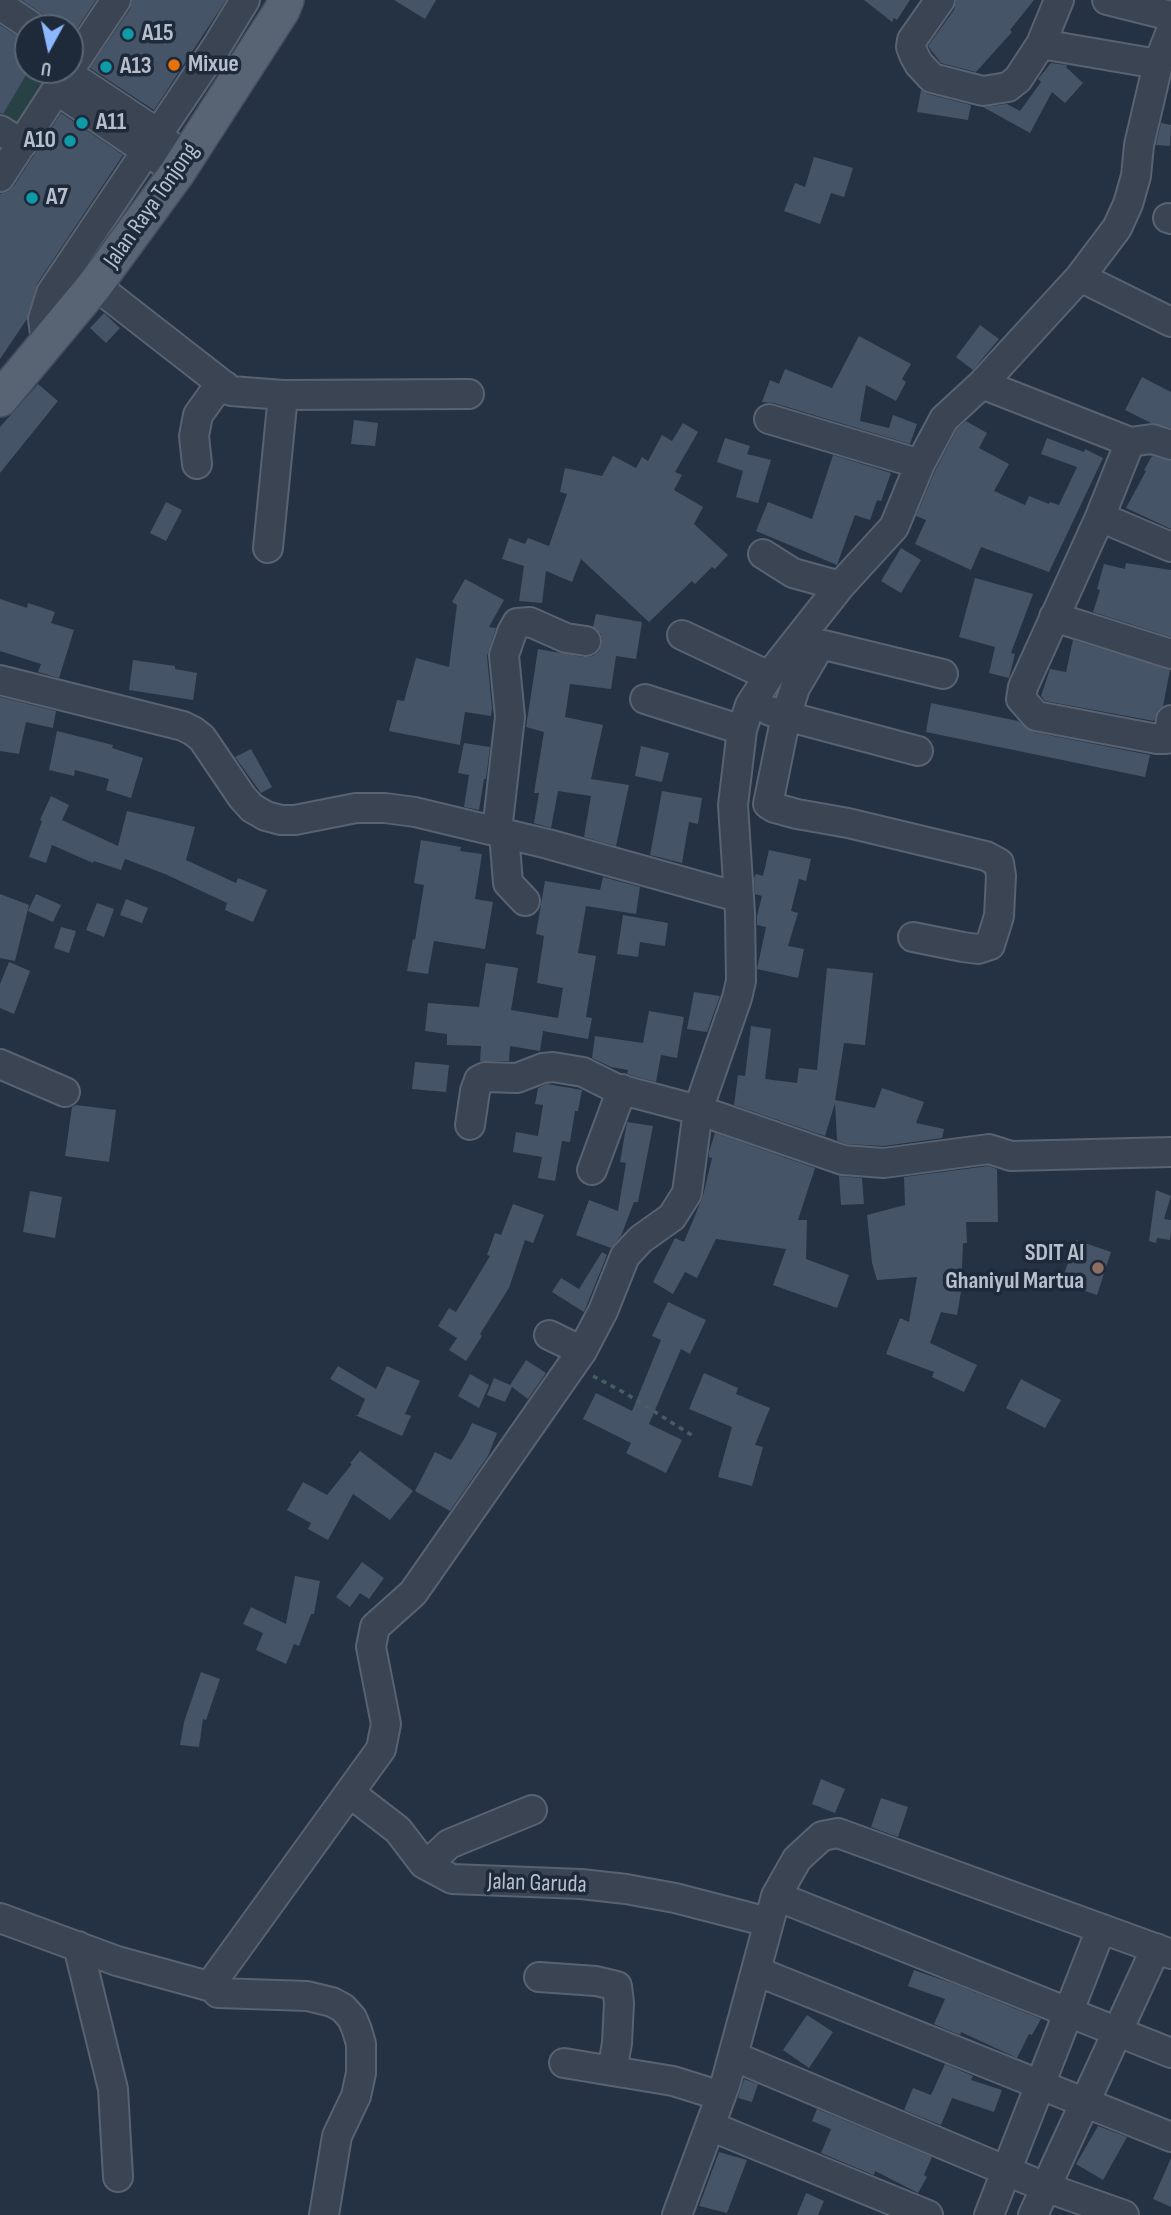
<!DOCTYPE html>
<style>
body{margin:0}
#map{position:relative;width:1171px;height:2215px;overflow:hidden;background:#253244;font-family:"Sofia Sans Condensed",sans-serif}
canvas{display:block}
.north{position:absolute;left:14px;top:14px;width:70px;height:70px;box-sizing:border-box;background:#1e2939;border:2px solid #5b6574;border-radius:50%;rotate:188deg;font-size:19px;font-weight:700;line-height:28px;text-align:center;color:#b7bfcd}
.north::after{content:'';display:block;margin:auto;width:24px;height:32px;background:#8bb8fe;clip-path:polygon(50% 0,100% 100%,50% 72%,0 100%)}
</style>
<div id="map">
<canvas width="1171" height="2215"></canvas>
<div class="north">U</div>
</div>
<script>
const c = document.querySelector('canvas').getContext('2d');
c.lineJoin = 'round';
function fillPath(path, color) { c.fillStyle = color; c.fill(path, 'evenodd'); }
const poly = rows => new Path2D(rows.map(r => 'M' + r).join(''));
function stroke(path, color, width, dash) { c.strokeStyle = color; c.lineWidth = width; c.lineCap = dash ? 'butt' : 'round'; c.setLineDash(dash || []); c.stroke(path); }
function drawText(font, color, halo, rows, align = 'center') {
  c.font = font + ' "Sofia Sans Condensed",sans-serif'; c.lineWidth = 7; c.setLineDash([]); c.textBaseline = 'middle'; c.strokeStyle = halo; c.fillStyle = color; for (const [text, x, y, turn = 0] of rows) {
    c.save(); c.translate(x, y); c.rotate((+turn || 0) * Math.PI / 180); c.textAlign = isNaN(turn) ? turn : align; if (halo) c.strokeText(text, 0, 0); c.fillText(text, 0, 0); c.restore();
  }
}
const green = poly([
 [30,70,69,70,22,144,0,117]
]);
const building = poly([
 [22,0,96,0,70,39,70,28,50,28,49,20,44,15],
 [132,0,226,0,154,110,90,68,130,9],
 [394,0,436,0,425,19],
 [864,0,910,0,897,20,894,18,892,22],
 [956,0,1034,0,1010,30,1012,32,976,72,941,63,928,46,954,10],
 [0,25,28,43,28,72,3,114,0,113],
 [1051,63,1067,65,1066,67,1083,83,1065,103,1052,92,1030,133,983,107,1007,104,1020,111,1041,82,1038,79],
 [921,90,928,94,971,105,968,120,917,112],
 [61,113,123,155,37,284,27,319,0,359,0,194,8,191,14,186],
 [1161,123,1171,125,1170,146,1156,145],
 [814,157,853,168,844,197,831,193,820,224,784,211,795,183,805,187],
 [104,313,120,328,106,343,90,328],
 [980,325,999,339,973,370,956,357],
 [859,336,911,364,902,379,906,382,896,401,866,385,860,421,889,428,893,415,917,424,910,444,774,403,762,402,770,380,779,384,785,369,832,388],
 [1142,377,1171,392,1171,428,1151,423,1125,410],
 [38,384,58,401,0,473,0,427],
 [354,420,378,423,375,446,351,444],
 [966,421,987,433,979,448,1009,464,994,491,1025,505,1029,496,1049,504,1050,502,1059,505,1077,467,1041,454,1047,438,1084,452,1085,449,1103,458,1049,572,981,547,971,570,915,544,926,520,916,516,935,471,957,429],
 [683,423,698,432,675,472,682,475,674,490,703,507,694,524,728,555,715,569,712,567,695,584,692,581,649,622,581,559,572,582,546,571,542,603,519,601,524,566,502,559,509,538,525,544,528,538,549,546,567,494,560,492,565,468,602,476,613,456,636,468,642,457,648,461,662,435,672,441],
 [725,438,750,446,747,454,771,460,758,503,736,497,743,471,717,462],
 [833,455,891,473,881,501,877,500,870,520,855,515,837,565,756,531,768,502,812,519],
 [1152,456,1171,461,1171,529,1126,508,1146,471,1144,470],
 [166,502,182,510,166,541,150,533],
 [901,548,921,560,901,593,881,581],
 [1126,563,1171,570,1171,637,1093,612,1100,590,1097,589,1104,564,1125,569],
 [975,578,1033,594,1011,653,1015,654,1009,678,989,673,995,647,959,637],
 [465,579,504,600,489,627,496,628,487,656,492,708,491,716,465,712,460,745,389,731,397,700,404,701,416,658,449,667,457,605,452,602],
 [0,599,27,608,28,603,55,612,51,623,74,630,59,678,38,672,41,664,0,651],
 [596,614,642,622,636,659,616,656,611,689,570,684,565,717,603,725,591,779,629,785,616,846,584,837,591,796,558,791,551,828,534,823,539,793,534,793,544,732,526,727,538,649,584,657,593,656,599,651,602,643,601,634,593,627],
 [1073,640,1170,670,1163,706,1158,710,1154,721,1045,701,1041,696,1050,669,1066,672],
 [133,660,175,666,175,669,197,673,193,700,129,690],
 [0,697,56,711,53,728,26,722,19,754,0,751],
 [931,703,1018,721,1033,732,1150,755,1145,777,926,732],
 [57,731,113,745,112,748,143,758,131,798,106,790,109,779,75,770,74,776,49,770],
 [464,743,490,747,486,779,484,779,479,810,464,807,469,775,458,773],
 [641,746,669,753,662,782,635,776],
 [251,749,272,787,261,793,235,757],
 [662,791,702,798,698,824,689,822,682,863,650,855],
 [51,796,69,805,62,820,118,846,127,811,195,827,186,860,236,883,238,878,267,890,253,922,225,910,227,903,165,874,125,859,121,870,94,861,93,863,52,845,46,863,29,857,42,821,40,820],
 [421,840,461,847,460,851,482,854,475,899,493,902,485,949,434,941,428,974,407,971,413,939,415,940,424,885,414,883],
 [769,850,811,859,806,881,799,879,791,911,798,913,788,946,804,949,798,978,757,969,766,927,757,925,757,916,762,896,755,894,754,878,756,874,763,876],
 [603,877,640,887,636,914,586,906,578,953,596,956,586,1017,592,1018,588,1039,543,1031,540,1051,510,1046,509,1061,480,1061,481,1046,447,1045,447,1034,425,1031,428,1003,479,1007,486,963,518,968,511,1010,558,1018,563,988,537,983,544,936,536,934,545,881,600,890],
 [0,894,29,905,15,961,0,958],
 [36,894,61,905,53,922,28,911],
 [126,899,148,908,142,923,120,915],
 [97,903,114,909,104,937,86,930],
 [623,915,668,923,665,946,640,942,638,957,617,954],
 [61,927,76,931,69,953,54,948],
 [9,962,30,971,14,1014,0,1008,0,984],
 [827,968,873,973,865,1045,844,1043,835,1100,875,1108,882,1088,924,1102,916,1123,944,1129,942,1138,884,1146,846,1144,837,1140,835,1103,825,1136,734,1105,738,1075,745,1076,751,1026,771,1029,765,1079,797,1083,799,1068,817,1070],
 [694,992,720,996,707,1032,687,1029],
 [649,1011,684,1017,677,1058,661,1055,656,1082,630,1075,627,1073,628,1070,611,1067,592,1058,595,1036,643,1043],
 [415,1062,449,1065,446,1092,412,1089],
 [547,1084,582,1090,578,1111,575,1111,570,1142,562,1141,555,1181,538,1178,542,1157,513,1152,516,1132,538,1136,543,1105,535,1104,538,1088],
 [76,1105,116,1110,109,1162,65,1156,72,1107],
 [627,1122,653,1126,638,1202,634,1202,621,1236,611,1248,576,1235,589,1200,618,1211,626,1163,620,1162],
 [715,1133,815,1168,798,1220,807,1220,806,1259,849,1275,837,1308,773,1285,786,1249,716,1239,697,1278,685,1272,673,1294,653,1282,675,1238,684,1242,703,1196,712,1158,709,1157,709,1152],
 [988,1166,997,1169,998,1222,966,1222,967,1243,963,1243,961,1292,957,1315,941,1312,930,1343,977,1365,964,1392,932,1377,934,1372,886,1354,900,1318,909,1322,917,1277,877,1280,872,1263,867,1215,905,1205,904,1177],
 [839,1176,862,1178,864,1204,841,1205],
 [1156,1190,1171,1196,1164,1219,1171,1220,1171,1232,1170,1240,1157,1238,1156,1243,1149,1241],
 [30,1191,62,1197,55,1238,23,1232],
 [513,1204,544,1215,533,1243,525,1240,509,1288,480,1334,482,1336,466,1361,449,1350,457,1338,438,1326,449,1308,456,1312,490,1256,487,1255,495,1233,501,1235],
 [1076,1240,1111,1252,1097,1295,1061,1283],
 [602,1252,607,1255,584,1312,552,1292,561,1278,579,1289],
 [668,1302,706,1320,690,1354,681,1349,649,1424,682,1440,666,1473,626,1453,631,1443,583,1419,596,1393,632,1411,661,1340,652,1336],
 [526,1360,546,1373,528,1399,512,1387,505,1402,487,1395,494,1378,510,1385],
 [338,1366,376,1389,387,1366,420,1381,405,1414,411,1416,402,1436,355,1415,358,1415,365,1399,330,1379],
 [704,1373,738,1388,736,1394,770,1408,755,1445,763,1447,752,1486,718,1477,732,1427,689,1409],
 [470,1374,489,1385,479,1408,458,1396],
 [1021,1379,1061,1400,1045,1428,1006,1408],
 [472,1423,497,1433,488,1456,450,1511,415,1491,435,1452,451,1460,466,1436],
 [360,1451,413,1491,390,1520,353,1494,328,1540,308,1529,311,1523,287,1510,303,1482,327,1495,352,1464,350,1463],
 [362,1562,384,1578,369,1599,360,1593,350,1607,336,1597],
 [295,1576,320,1581,314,1614,311,1614,299,1646,294,1644,286,1664,256,1650,263,1633,243,1624,251,1607,286,1624],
 [201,1672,220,1679,206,1720,203,1719,199,1747,180,1745,184,1722],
 [821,1779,845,1789,835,1813,812,1804],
 [881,1798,908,1807,898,1837,871,1827],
 [914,1970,954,1984,1041,2019,1032,2035,1029,2034,1017,2058,961,2032,960,2035,934,2024,945,1999,908,1986],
 [807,2015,833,2032,809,2068,783,2050],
 [945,2064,973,2076,971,2080,1002,2090,994,2112,952,2098,941,2125,904,2110,913,2088,931,2095],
 [744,2079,758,2084,752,2102,738,2098],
 [817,2109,932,2157,924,2175,927,2177,918,2193,875,2171,874,2175,821,2153,831,2129,812,2121],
 [1098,2126,1127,2137,1103,2180,1076,2164],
 [719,2152,747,2160,727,2213,699,2206],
 [1171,2158,1171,2207,1153,2199],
 [806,2193,824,2201,818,2215,797,2215]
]);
const path = poly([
 [593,1376,625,1393,693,1436]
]);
const minor = poly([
 [940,0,912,40,911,47,914,55,919,64,932,78,983,91,1008,87,1018,79,1041,44,1059,0],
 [1107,0,1171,16],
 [0,5,34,28],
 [1041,44,1158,64],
 [70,69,116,0],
 [67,73,147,126,171,146],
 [57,90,161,161],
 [0,130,22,144],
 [0,177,66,75],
 [1168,218,1171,219],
 [1080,277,1171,322],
 [95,285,231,391,283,395,469,394],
 [46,341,43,319,51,293,217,46,245,0],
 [982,384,1130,442,1152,439,1171,445],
 [769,419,920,464],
 [1130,442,1100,517,1023,687,1021,699,1036,716,1157,739,1166,739,1169,733,1171,720],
 [197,464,194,436,198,415,213,394,225,386],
 [1100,517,1171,547],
 [268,548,283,395],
 [763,554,793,573,840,586],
 [1054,617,1171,654],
 [682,635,769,676],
 [0,680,183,726,193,731,202,738,242,797,252,808,266,816,281,820,295,820,356,808,385,808,415,812,548,844,738,897],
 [645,699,742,730],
 [770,711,786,716,795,688,819,647,824,645,943,674],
 [497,831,510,717,504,655,512,632,517,623,530,622,566,638,586,641],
 [504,833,508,883,525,901],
 [913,937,963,947,978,949,990,945,999,916,1001,876,999,863,986,856,848,823,797,814,775,808,768,804,786,716,918,751],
 [0,1064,65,1092],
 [470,1125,475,1091,479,1080,485,1077,517,1078,543,1068,553,1067,583,1072,615,1088,698,1110,843,1160,884,1163,989,1149,1011,1156,1171,1152],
 [592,1170,622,1089],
 [549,1335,582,1351],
 [350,1793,398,1830,424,1864,452,1879,581,1884,626,1889,675,1898,768,1922],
 [427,1865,449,1844,532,1810],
 [776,1896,1171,2053],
 [0,1918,117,1961,212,1987,218,1993,307,1996,332,2002,343,2008,352,2018,357,2030,361,2044,361,2073,356,2096,337,2136,324,2215],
 [78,1946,113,2089,118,2177],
 [756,1971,1171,2137],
 [539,1977,596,1981,617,1986,619,2003,617,2043,612,2071],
 [212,1987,214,1980,381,1749,386,1724,371,1647,375,1627,413,1593,582,1351,603,1311,625,1256,641,1239,672,1217,687,1193,698,1110,737,998,741,981,740,913,733,805,742,730,750,705,769,676,840,586,894,527,920,464,944,419,982,384,1080,277,1117,228,1128,204,1136,176,1139,145,1158,64,1171,31],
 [733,2056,1045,2187,1124,2215],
 [564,2063,673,2081,721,2096],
 [710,2126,928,2215],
 [677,2215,725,2085,776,1896,797,1859,822,1836,838,1833,1171,1954],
 [989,2215,1101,1929],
 [1033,2215,1156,1948]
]);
const major = poly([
 [0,399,95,285,177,173,282,10,286,0]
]);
const markers = [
 [128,34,7,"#0f9aa8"],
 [174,65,7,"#e8710a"],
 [106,67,7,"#0f9aa8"],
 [82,123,7,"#0f9aa8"],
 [70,141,7,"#0f9aa8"],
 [32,198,7,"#0f9aa8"],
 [1098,1268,7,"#8d6e63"]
];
const poiNames = [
 ["A15",142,34],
 ["Mixue",188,65],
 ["A13",120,67],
 ["A11",96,123],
 ["A10",56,141,"right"],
 ["A7",46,198],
 ["SDIT Al",1084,1254,"right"],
 ["Ghaniyul Martua",1084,1282,"right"]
];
const streetNames = [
 ["Jalan Raya Tonjong",152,206,-55],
 ["Jalan Garuda",537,1884,2]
];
fillPath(green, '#274145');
fillPath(building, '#465468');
stroke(minor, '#586271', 32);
stroke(major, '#434d5d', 38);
stroke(path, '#455e61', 3.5, [5, 5]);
stroke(minor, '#3a4453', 28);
stroke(major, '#586373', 35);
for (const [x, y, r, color] of markers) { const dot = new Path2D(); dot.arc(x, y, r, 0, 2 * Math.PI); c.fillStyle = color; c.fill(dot); stroke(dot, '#1e2939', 2.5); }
drawText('bold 24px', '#b7bfcd', '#1e2939', poiNames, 'left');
drawText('24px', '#b7bfcd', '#1e2939', streetNames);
</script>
